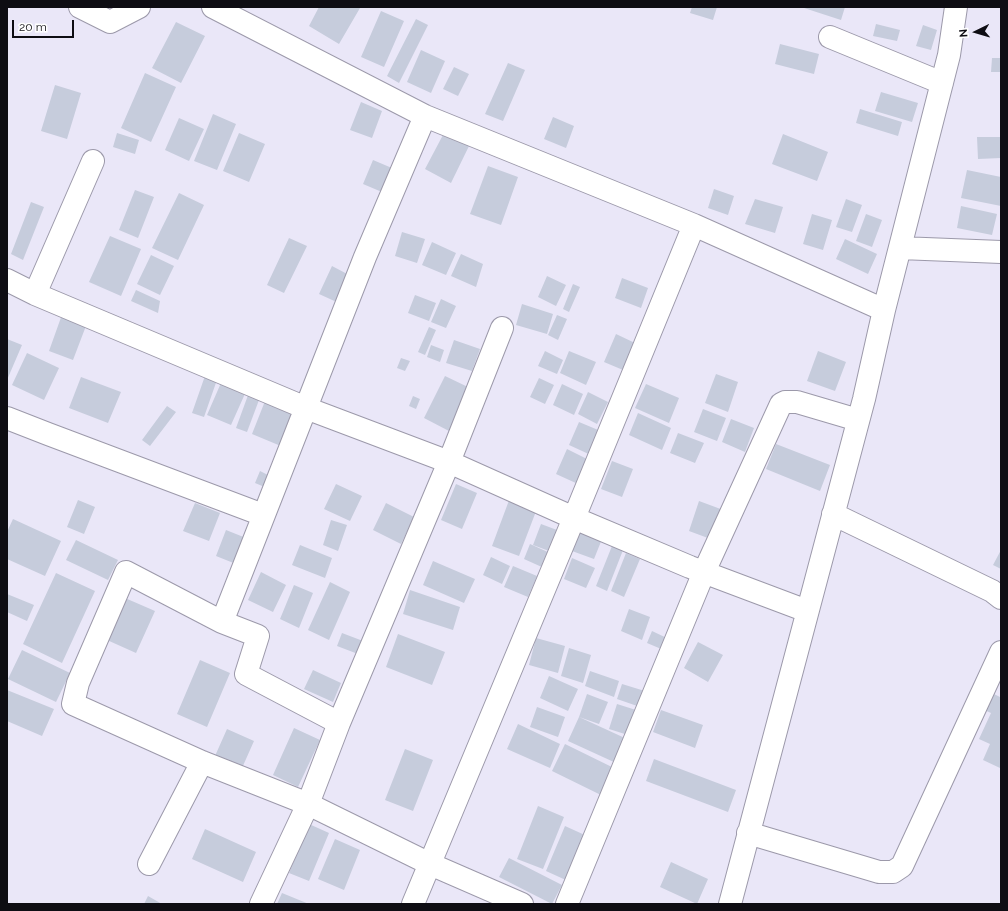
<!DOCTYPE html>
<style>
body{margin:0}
#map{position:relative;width:1008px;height:911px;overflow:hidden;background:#eae7f8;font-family:Raleway,sans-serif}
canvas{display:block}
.frame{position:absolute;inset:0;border:8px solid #0e0d13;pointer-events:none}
.north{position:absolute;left:956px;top:12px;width:40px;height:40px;-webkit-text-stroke:3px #fff;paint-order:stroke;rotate:265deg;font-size:11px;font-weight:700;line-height:16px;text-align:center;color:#0e0d13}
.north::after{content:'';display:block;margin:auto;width:14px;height:18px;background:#0e0d13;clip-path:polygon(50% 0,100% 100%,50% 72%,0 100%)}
.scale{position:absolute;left:12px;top:20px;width:62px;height:18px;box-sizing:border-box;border:2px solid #0e0d13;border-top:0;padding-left:5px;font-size:12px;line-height:14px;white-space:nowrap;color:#0e0d13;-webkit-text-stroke:3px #fff;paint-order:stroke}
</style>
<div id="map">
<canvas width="1008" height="911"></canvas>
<div class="frame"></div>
<div class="north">N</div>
<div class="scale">20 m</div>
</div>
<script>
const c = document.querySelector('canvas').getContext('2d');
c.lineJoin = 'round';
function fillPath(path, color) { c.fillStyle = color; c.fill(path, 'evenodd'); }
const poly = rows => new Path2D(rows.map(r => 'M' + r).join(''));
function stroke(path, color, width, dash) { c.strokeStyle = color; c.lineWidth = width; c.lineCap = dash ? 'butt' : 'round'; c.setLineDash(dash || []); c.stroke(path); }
const building = poly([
 [319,7,360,8,339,44,309,26],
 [692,7,717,7,713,20,690,13],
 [801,7,845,7,841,20],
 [381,11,404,21,384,67,361,57],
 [416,19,428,25,399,83,387,76],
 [176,22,205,36,181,83,152,68],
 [876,24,900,30,897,41,873,36],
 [923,25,937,30,931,50,916,46],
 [780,44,819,54,814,74,775,64],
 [421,50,445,61,431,93,407,82],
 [992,58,1001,58,1001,72,991,72],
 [508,63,525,70,503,121,485,114],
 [454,67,469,74,458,96,443,89],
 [145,73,176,87,151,142,121,128],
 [55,85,81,93,67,139,41,131],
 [881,92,918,103,912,122,875,111],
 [361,102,382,111,372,138,350,130],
 [860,109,902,122,898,136,856,123],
 [213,114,236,124,217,170,194,161],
 [553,117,574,126,566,148,544,139],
 [179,118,204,129,189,161,165,150],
 [117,133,139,140,135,154,113,147],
 [239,133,265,144,249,182,223,171],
 [444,133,469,146,451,183,425,169],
 [783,134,828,152,817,181,772,164],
 [977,137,1001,137,1001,158,978,159],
 [373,160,399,171,389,195,363,184],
 [488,166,518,177,501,225,470,214],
 [967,170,1001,177,1001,206,961,198],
 [714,189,734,196,728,215,708,208],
 [135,190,154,197,138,238,119,230],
 [179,193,204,205,178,260,152,248],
 [755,199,783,207,775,233,745,224],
 [846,199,862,205,852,232,836,227],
 [31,202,44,207,23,260,11,254],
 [961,206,997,214,992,235,957,228],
 [812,214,832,220,823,250,803,244],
 [866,214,882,220,872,247,856,241],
 [402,232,425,239,417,263,395,256],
 [110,236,141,249,121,296,89,282],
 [289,238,307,246,284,293,267,285],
 [845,239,877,254,868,274,836,259],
 [432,242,456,253,446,275,422,265],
 [461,254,483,264,476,287,451,276],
 [151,255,174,266,160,295,137,284],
 [332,266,351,276,341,304,319,294],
 [547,276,566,285,556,306,538,297],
 [622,278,648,288,641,308,615,298],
 [573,284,580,287,569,312,563,309],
 [136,290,160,301,158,313,131,301],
 [415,295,436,303,429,321,408,313],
 [441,299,456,306,446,328,431,322],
 [522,304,553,314,547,334,516,325],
 [64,309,89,318,73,360,49,351],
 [557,315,567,319,558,340,548,335],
 [429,327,436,330,425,355,418,352],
 [616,334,635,343,623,370,604,362],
 [7,339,22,345,7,380],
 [454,340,480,349,472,371,446,363],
 [431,345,444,350,440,362,427,357],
 [545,351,563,360,557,374,538,366],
 [569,351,596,362,586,385,560,373],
 [818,351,846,362,835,391,807,381],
 [27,353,59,368,44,400,12,385],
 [401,358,410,361,405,371,397,368],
 [206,373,218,377,204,417,192,413],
 [716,374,738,382,728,412,705,403],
 [224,376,248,387,231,425,207,415],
 [445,376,470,388,449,431,424,418],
 [81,377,121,392,108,423,69,408],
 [539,378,554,385,545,404,530,397],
 [562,384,583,394,574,415,553,405],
 [646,384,679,398,669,423,635,408],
 [251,387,262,392,247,432,236,428],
 [588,392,608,402,597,424,578,414],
 [267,396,303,411,288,449,252,434],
 [413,396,420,399,416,409,409,406],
 [167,406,176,412,150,446,142,440],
 [703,409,726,418,717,441,694,432],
 [638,413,671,428,662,450,629,435],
 [731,419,754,428,745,452,722,442],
 [579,422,603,432,593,456,569,445],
 [678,433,704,443,695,463,670,453],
 [776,444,830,465,820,491,766,469],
 [567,449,589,460,578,484,556,474],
 [612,461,633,469,622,497,601,489],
 [260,471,276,479,272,490,255,483],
 [336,484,362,496,350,521,324,509],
 [456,484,477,493,462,529,441,520],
 [511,495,538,506,519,556,492,546],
 [78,500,95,507,84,534,67,527],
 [699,501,726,511,716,541,689,531],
 [195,503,220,513,209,541,183,531],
 [386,503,414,517,401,544,373,530],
 [13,519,61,541,45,576,7,559,7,532],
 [331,520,347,525,338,551,323,545],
 [541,524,557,530,549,551,533,545],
 [582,526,604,534,594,559,572,551],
 [226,530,251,540,241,566,216,556],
 [76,540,118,560,108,580,66,560],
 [614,541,625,545,607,591,596,586],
 [530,544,550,553,544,568,524,559],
 [300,545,332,558,325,578,292,565],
 [1001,550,1001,569,993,565],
 [626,553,640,559,624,597,611,591],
 [491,557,510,566,502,584,483,575],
 [572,558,595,568,586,588,564,579],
 [433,561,475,579,464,603,423,585],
 [513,566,537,576,528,597,504,587],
 [261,572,286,585,273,612,248,600],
 [56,573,95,591,62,663,23,644],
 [330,582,350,592,329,640,308,630],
 [294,585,313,593,299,628,280,619],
 [410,590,460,607,453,630,403,614],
 [7,594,34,605,27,621,7,612],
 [125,598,155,611,136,653,107,640],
 [629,609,650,617,642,640,621,631],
 [652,631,671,640,666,651,647,643],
 [342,633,363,641,358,654,337,646],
 [398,634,445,652,432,685,386,667],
 [536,638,565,646,558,673,529,665],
 [698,642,723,655,708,682,684,668],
 [569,648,591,655,583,683,561,676],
 [22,650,70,673,56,702,8,679],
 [200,660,230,673,207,727,177,714],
 [313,670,341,683,333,702,304,689],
 [590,671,619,681,614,697,585,686],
 [549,676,578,689,568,711,540,698],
 [622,684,648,692,643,708,617,699],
 [7,690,54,709,42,736,7,721],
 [990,692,1000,697,1001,694,1001,765,1000,768,983,760,990,744,979,739,991,713,982,709],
 [587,694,608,702,599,724,579,717],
 [617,704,636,710,628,735,609,729],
 [537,707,565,717,558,737,530,727],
 [661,710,703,725,695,748,653,732],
 [579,717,627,739,616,763,568,741],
 [518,724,560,744,550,768,507,749],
 [294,728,320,740,298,787,273,775],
 [227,729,254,741,242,768,215,756],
 [565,744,618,770,605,797,552,771],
 [405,749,433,760,413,811,385,800],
 [654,759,736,790,728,812,646,781],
 [538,806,564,817,543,869,517,859],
 [309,824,329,833,309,881,289,873],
 [565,826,587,836,568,881,546,871],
 [205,829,256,852,243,882,192,859],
 [335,839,360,850,344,890,318,879],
 [509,858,562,885,552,904,499,877],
 [671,862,708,879,697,904,660,887],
 [282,893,309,904,277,904],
 [148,896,162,904,144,904]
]);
const minor = poly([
 [80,7,110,22,139,7],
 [213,7,425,116,694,225,884,310],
 [830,37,942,83],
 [900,248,1001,252],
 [7,280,35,294,306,408,449,462,574,518,690,567,807,611],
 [35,294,93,161],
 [7,418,48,434,263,515],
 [833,514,992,591,1001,598],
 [222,622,365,257,425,116],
 [339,723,246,674,258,636,222,622,126,572,78,683,73,704,202,762,308,804,430,864,522,904],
 [748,833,879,872,893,872,902,866,1001,652],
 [149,864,202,762],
 [261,904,308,804,339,723,449,462,502,328],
 [413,904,574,518,694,225],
 [567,904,704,572,781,404,785,402,797,402,858,420],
 [730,904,864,399,884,310,949,55,956,7]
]);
fillPath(building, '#c6ccdc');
stroke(minor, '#9c99aa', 24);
stroke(minor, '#fff', 22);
</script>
